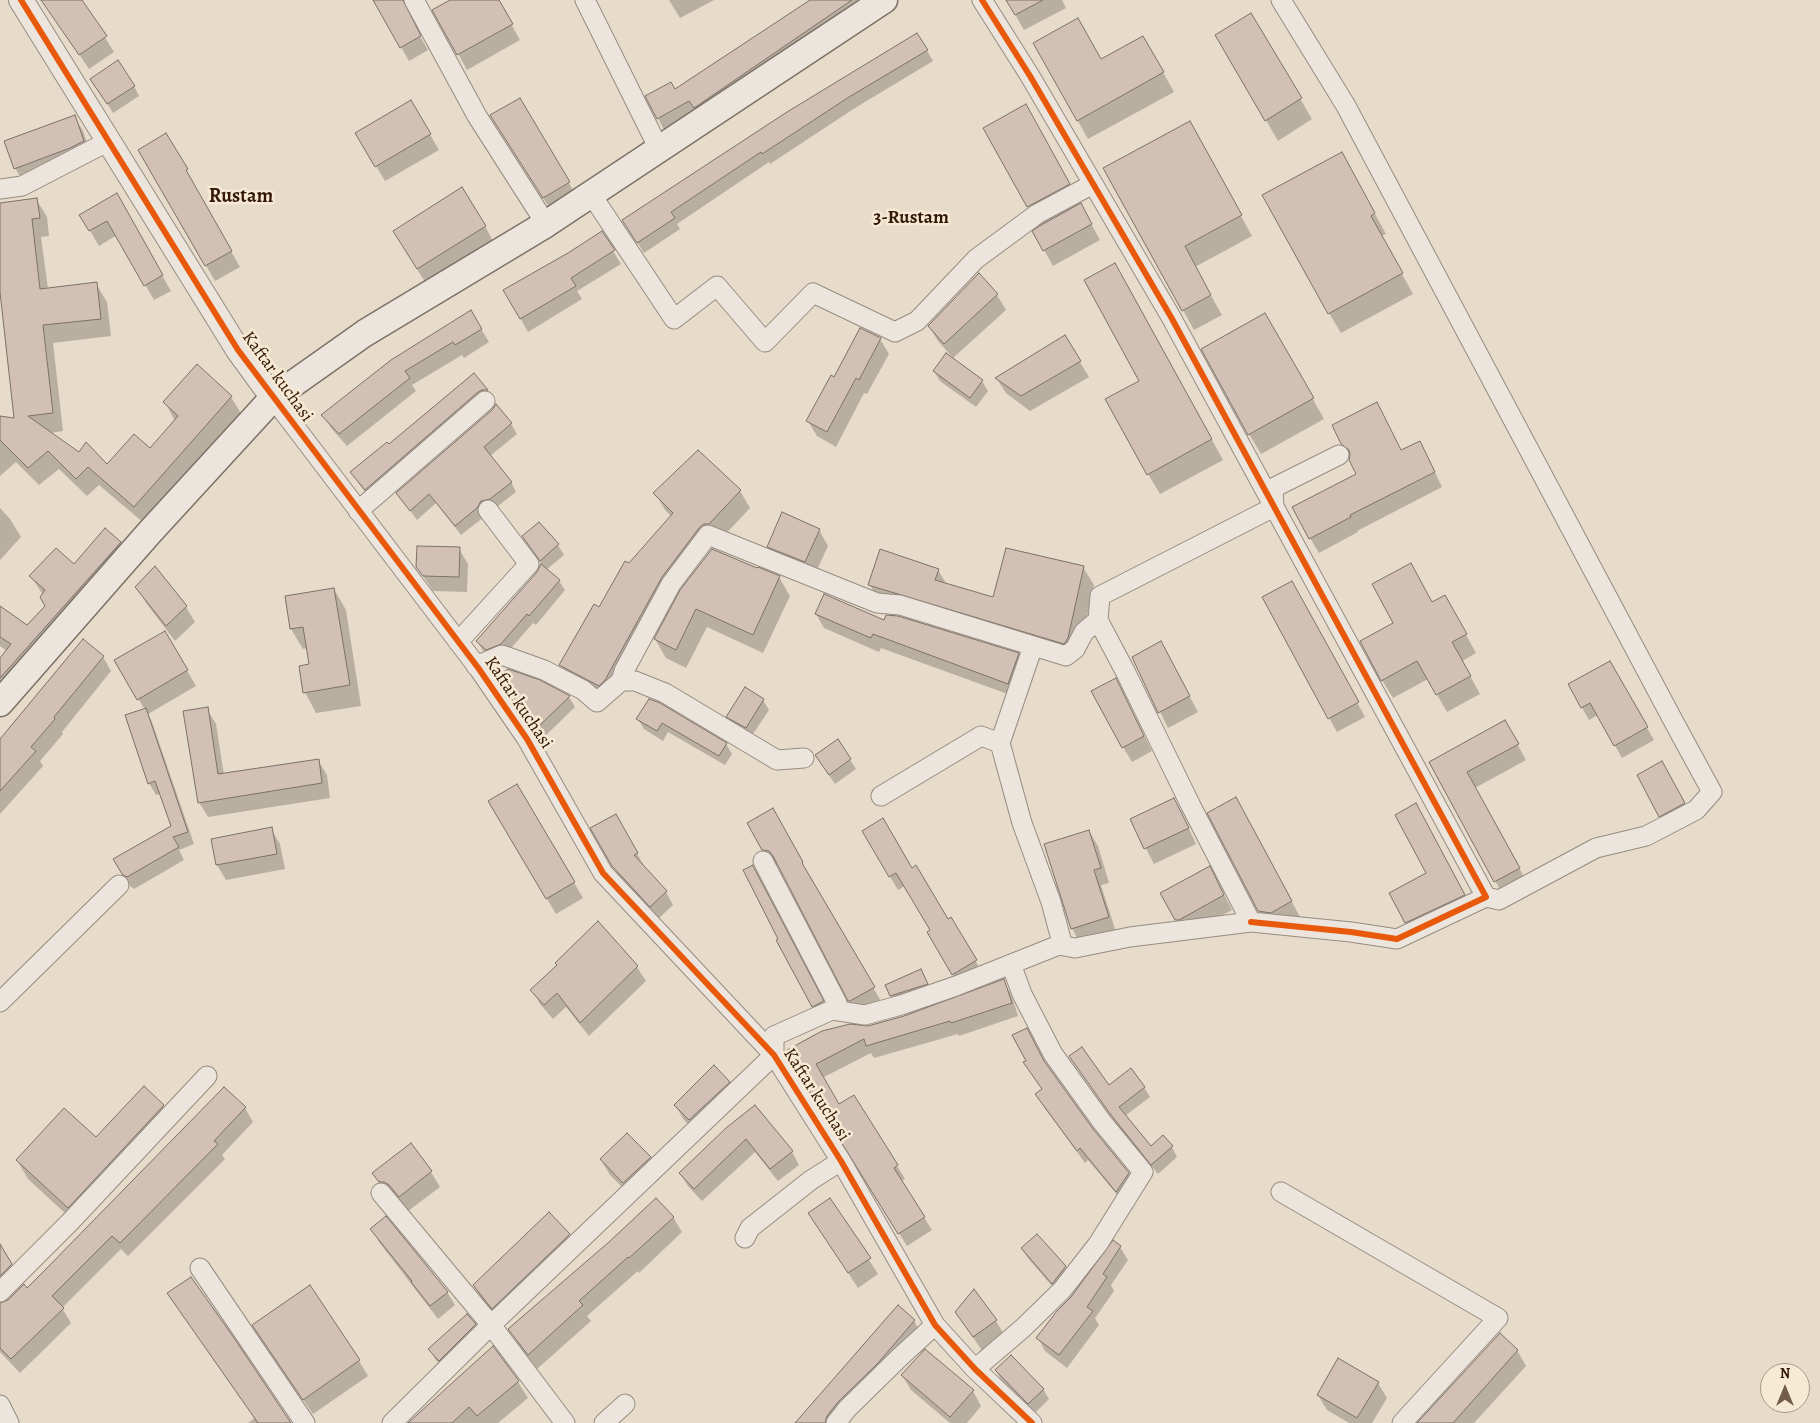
<!DOCTYPE html>
<style>
body{margin:0}
#map{position:relative;width:1820px;height:1423px;overflow:hidden;background:#e7dbca;font-family:Alegreya,serif}
canvas{display:block}
.north{position:absolute;left:1760px;top:1363px;width:50px;height:50px;box-sizing:border-box;background:#f7ead5;border:1px solid #a99683;border-radius:50%;rotate:0deg;font-size:14px;font-weight:700;line-height:20px;text-align:center;color:#331707}
.north::after{content:'';display:block;margin:auto;width:18px;height:22px;background:#725c4b;clip-path:polygon(50% 0,100% 100%,50% 72%,0 100%)}
</style>
<div id="map">
<canvas width="1820" height="1423"></canvas>
<div class="north">N</div>
</div>
<script>
const c = document.querySelector('canvas').getContext('2d');
c.lineJoin = 'round';
function fillPath(path, color) { c.fillStyle = color; c.fill(path, 'evenodd'); }
const poly = rows => new Path2D(rows.map(r => 'M' + r).join(''));
function stroke(path, color, width, dash) { c.strokeStyle = color; c.lineWidth = width; c.lineCap = dash ? 'butt' : 'round'; c.setLineDash(dash || []); c.stroke(path); }
function drawText(font, color, halo, rows, align = 'center') {
  c.font = font + ' Alegreya,serif'; c.lineWidth = 5; c.setLineDash([]); c.textBaseline = 'middle'; c.strokeStyle = halo; c.fillStyle = color; for (const [text, x, y, turn = 0] of rows) {
    c.save(); c.translate(x, y); c.rotate((+turn || 0) * Math.PI / 180); c.textAlign = isNaN(turn) ? turn : align; if (halo) c.strokeText(text, 0, 0); c.fillText(text, 0, 0); c.restore();
  }
}
const shadow = poly([
 [49,0,81,0,114,52,89,69,45,3],
 [374,0,405,0,411,11,411,20,428,50,409,61],
 [453,0,498,0,520,40,467,70,434,10],
 [669,0,714,0,680,18],
 [812,0,875,0,665,132,647,96,675,91],
 [1007,0,1062,0,1066,8,1024,30],
 [1251,15,1312,119,1278,141,1217,36],
 [917,34,933,61,855,108,770,164,769,162,677,224,680,229,644,253,630,231],
 [1143,37,1174,92,1088,139,1035,44,1101,61],
 [134,86,139,96,113,113,98,89],
 [520,99,577,197,553,213,500,131],
 [411,102,439,150,385,181,357,134],
 [74,116,83,131,92,157,24,183,15,168],
 [1038,126,1100,240,1053,266,1034,232,1040,227,985,128],
 [165,135,195,185,194,186,240,267,215,281,139,150],
 [1200,142,1252,236,1195,267,1222,315,1194,330,1105,168],
 [1353,174,1386,234,1381,236,1413,294,1341,333,1329,313],
 [116,195,171,291,154,300,117,235,99,246,81,215],
 [36,199,47,217,49,236,41,237,48,289,96,284,107,302,111,336,53,343,63,431,50,433,79,453,107,466,150,450,175,421,165,402,197,366,231,397,242,415,145,524,99,485,87,496,59,469,39,485,16,462,0,476,0,417,15,419,2,296,0,293,0,204],
 [485,226,496,247,429,288,406,252],
 [602,233,621,264,577,291,582,299,528,332,505,291,568,254],
 [1127,285,1223,460,1160,494,1148,474,1141,381],
 [997,295,1006,310,953,358,938,341,929,326],
 [471,312,489,342,464,358,462,355,412,385,416,391,347,446,331,428,323,415],
 [1265,314,1324,419,1261,454,1249,434],
 [1064,336,1089,377,1030,411,1006,393,997,379],
 [880,339,889,354,867,394,864,393,836,447,817,436,808,421,834,378],
 [934,371,982,381,988,391,976,407,940,381],
 [474,375,487,391,493,402,372,501,359,484,352,472,388,446],
 [496,406,511,424,517,434,490,456,511,482,516,492,461,535,436,503,417,520,397,493,493,410],
 [1342,444,1401,452,1428,458,1442,487,1357,531,1358,532,1319,553,1310,538,1358,474],
 [740,491,750,508,719,541,714,541,671,595,615,697,570,682,561,665,629,564,672,517,665,510,655,493],
 [0,508,10,519,21,537,0,560],
 [819,530,828,546,814,576,777,562,768,547],
 [524,537,558,545,564,555,546,570,559,581,565,590,536,625,533,623,506,654,492,659,483,651,477,641,538,572,542,565],
 [120,543,130,559,0,705,0,660,7,651,0,646,0,608,27,627,46,607,43,595,31,576,74,565],
 [459,549,468,564,467,592,433,591,417,567],
 [1083,567,1094,585,1078,657,1074,662,880,603,870,585,938,570,947,585,994,599],
 [779,577,790,596,763,653,707,627,686,668,666,658,655,639,682,591],
 [137,587,186,607,195,622,175,641,146,603],
 [334,589,346,610,361,706,316,713,305,692,311,665,308,648,303,649,291,629],
 [1299,596,1365,717,1337,732,1313,689],
 [1432,603,1455,615,1476,653,1462,661,1480,694,1447,712,1428,679,1393,698,1382,680],
 [816,614,885,622,1018,654,1026,668,1016,697,881,648,879,652,824,628],
 [165,633,196,686,148,714,152,722,194,844,179,850,184,860,134,889,130,886,115,860,172,827,161,793,156,795,149,783,145,710,116,661],
 [103,657,111,671,62,732,63,734,40,761,43,766,0,814,0,741],
 [1133,657,1169,658,1198,712,1168,728],
 [1609,663,1654,740,1622,758,1598,715,1589,720,1569,685],
 [1116,680,1152,751,1132,762,1123,747],
 [539,682,569,697,575,707,543,738,506,686],
 [649,700,726,744,732,754,725,765,668,732,663,741,644,729,638,719],
 [763,700,769,710,751,737,733,726,728,717],
 [207,709,216,724,224,775,318,760,327,775,330,798,208,817,199,802],
 [1505,722,1526,760,1475,788,1528,884,1504,897,1431,762],
 [838,741,856,769,835,784,822,765],
 [1671,778,1693,819,1669,831,1660,816],
 [517,786,583,898,556,914,490,802],
 [772,810,810,879,882,1003,858,1016,779,866,772,865,749,823],
 [1182,814,1196,844,1154,864,1131,820],
 [1245,814,1300,917,1280,928,1268,926,1259,911],
 [1425,820,1472,910,1415,937,1406,922,1427,874],
 [592,828,623,828,644,866,643,867,666,892,673,905,658,919,621,879],
 [271,829,280,844,285,869,226,880,217,865,212,840],
 [863,831,911,869,948,921,951,919,983,974,961,988,928,932,931,931,905,886,898,890],
 [1089,831,1098,846,1109,883,1101,885,1116,932,1080,944,1072,928],
 [760,879,830,1015,820,1019,813,1006,779,940],
 [1218,883,1232,910,1185,935,1176,919],
 [558,966,637,967,646,981,589,1036,566,1007,553,1019,540,1004,532,990],
 [921,971,932,994,896,1006,886,986],
 [1003,981,1011,994,1018,1016,959,1036,958,1034,874,1058,871,1053,822,1078,838,1106,854,1096,897,1166,905,1179,901,1181,932,1230,907,1246,810,1090,789,1050,904,1017],
 [1070,1057,1108,1087,1144,1087,1150,1097,1125,1116,1151,1147,1172,1147,1177,1157,1158,1174,1118,1125],
 [1046,1065,1092,1130,1128,1174,1135,1186,1124,1203,1088,1160,1085,1163,1044,1107,1037,1095,1043,1090,1032,1075],
 [729,1082,738,1098,699,1135,684,1120,675,1105],
 [144,1088,163,1106,174,1125,79,1226,28,1179,17,1160,96,1139],
 [245,1108,253,1122,222,1155,225,1159,128,1256,121,1249,62,1308,71,1323,20,1373,0,1352,0,1304,4,1304,26,1290],
 [727,1129,792,1152,799,1165,778,1181,755,1152,702,1201,688,1186,680,1173],
 [411,1145,431,1172,440,1187,408,1211,382,1188,373,1173],
 [650,1158,659,1173,633,1198,610,1175,601,1160],
 [830,1199,878,1274,858,1288,809,1213],
 [673,1217,682,1232,639,1273,638,1271,587,1316,591,1321,537,1369,519,1345,510,1329],
 [372,1229,447,1292,455,1305,438,1319,379,1242],
 [569,1235,578,1250,501,1323,483,1301,474,1286],
 [1037,1236,1065,1267,1071,1277,1058,1293,1028,1258,1022,1249],
 [1120,1247,1128,1260,1111,1285,1114,1291,1095,1318,1099,1325,1067,1368,1045,1351,1038,1338],
 [0,1248,19,1279,0,1298],
 [169,1294,290,1423,248,1423,255,1418],
 [898,1307,914,1321,922,1335,841,1423,796,1423],
 [956,1312,996,1321,1005,1336,983,1352],
 [475,1325,480,1335,445,1370,435,1359,430,1350],
 [263,1341,359,1361,368,1376,313,1414],
 [1517,1350,1526,1366,1474,1423,1417,1423],
 [996,1371,1043,1389,1049,1399,1035,1413,1002,1381],
 [902,1375,973,1391,981,1406,967,1423,950,1423,911,1390],
 [518,1382,528,1398,498,1423,410,1423],
 [1378,1383,1387,1398,1372,1423,1349,1423,1327,1410,1318,1395]
]);
const building = poly([
 [41,0,82,0,107,36,79,55,41,0],
 [373,0,403,0,421,36,400,48,373,0],
 [450,0,499,0,513,24,457,55,432,10,450,0],
 [810,0,852,0,694,108,689,101,657,119,645,96,671,82,675,89,810,0],
 [1006,0,1043,0,1015,15,1006,0],
 [1251,13,1302,98,1265,121,1215,35,1251,13],
 [1078,18,1101,59,1143,36,1164,72,1077,121,1033,43,1078,18],
 [917,33,928,50,849,97,762,154,761,152,671,212,675,218,637,243,622,220,787,112,917,33],
 [118,60,135,86,107,104,90,79,118,60],
 [520,98,570,182,543,198,490,115,520,98],
 [411,100,431,134,375,167,355,133,411,100],
 [1026,104,1070,184,1027,207,983,128,1026,104],
 [75,115,84,141,70,148,14,169,4,141,75,115],
 [1190,121,1242,215,1185,246,1211,295,1182,311,1103,168,1190,121],
 [166,133,188,169,186,170,232,251,205,266,138,150,166,133],
 [1342,152,1375,213,1371,216,1403,273,1328,314,1262,195,1342,152],
 [462,187,486,226,417,269,393,231,462,187],
 [117,193,163,275,144,286,107,221,89,231,79,215,117,193],
 [37,198,40,218,32,219,40,289,97,282,101,319,43,325,53,413,28,416,79,452,86,442,107,464,134,434,150,448,178,416,163,402,197,364,232,396,134,507,88,467,76,479,48,451,28,468,0,440,0,416,14,418,0,292,0,203,37,198],
 [1081,203,1092,224,1043,251,1032,231,1043,224,1081,203],
 [602,231,615,250,571,278,576,286,520,319,503,290,568,253,602,231],
 [1115,263,1212,439,1147,475,1105,399,1139,381,1084,280,1115,263],
 [979,273,998,294,944,344,928,326,979,273],
 [471,310,482,329,455,345,453,342,405,371,410,378,339,434,321,415,391,360,471,310],
 [1265,313,1314,398,1248,435,1201,349,1265,313],
 [860,328,881,338,859,380,856,378,827,432,806,421,831,375,834,377,860,328],
 [1065,335,1081,361,1021,396,995,378,1065,335],
 [946,353,983,380,970,398,933,371,946,353],
 [474,373,488,390,482,390,478,392,365,490,350,472,387,442,389,444,474,373],
 [1377,402,1401,450,1420,441,1435,472,1350,515,1351,517,1309,539,1292,507,1356,474,1349,460,1350,455,1349,450,1341,444,1332,425,1377,402],
 [496,404,512,423,484,447,512,482,490,499,481,501,477,508,455,526,429,494,410,511,396,493,492,410,496,404],
 [698,450,741,490,709,524,704,524,699,528,662,577,605,680,599,686,559,665,594,604,599,607,625,561,629,563,673,513,653,493,698,450],
 [782,512,820,529,805,562,767,547,782,512],
 [539,522,559,544,540,561,522,536,539,522],
 [105,528,121,542,0,678,0,658,11,644,0,637,0,606,27,625,45,606,40,597,45,590,29,576,56,548,74,564,105,528],
 [417,546,460,547,459,577,423,576,416,567,417,546],
 [1006,548,1084,566,1068,638,1064,644,868,585,880,549,939,569,935,580,993,597,1006,548],
 [712,549,757,568,758,567,780,576,753,635,696,609,676,650,654,639,680,590,712,549],
 [1411,563,1432,602,1445,595,1467,634,1452,642,1471,676,1436,695,1417,661,1381,681,1360,641,1393,623,1372,584,1411,563],
 [541,564,560,580,529,616,527,614,501,644,486,650,476,641,537,572,541,564],
 [155,566,187,606,166,626,135,587,155,566],
 [1292,581,1359,702,1328,719,1262,597,1292,581],
 [334,588,350,685,303,693,299,666,309,664,303,627,290,629,285,596,334,588],
 [824,594,884,620,886,615,898,616,1019,653,1008,684,873,634,871,638,815,614,824,594],
 [165,631,188,670,137,700,114,660,165,631],
 [83,639,104,656,54,717,55,719,31,747,36,751,0,791,0,739,83,639],
 [1161,641,1190,696,1158,713,1132,657,1161,641],
 [1610,661,1648,727,1614,746,1590,703,1581,708,1568,684,1610,661],
 [508,669,540,680,570,696,536,729,499,676,508,669],
 [1116,678,1144,736,1122,748,1091,691,1116,678],
 [745,687,764,699,746,728,726,717,745,687],
 [649,699,660,703,727,743,719,756,662,723,657,731,636,719,649,699],
 [208,707,218,774,319,759,322,783,198,803,183,711,208,707],
 [146,708,188,832,173,837,179,847,127,877,122,874,113,859,171,826,155,781,148,784,125,715,146,708],
 [1505,720,1519,744,1467,772,1520,868,1494,882,1429,762,1505,720],
 [838,739,851,759,829,775,815,755,838,739],
 [1662,761,1685,803,1659,817,1637,775,1662,761],
 [517,784,575,882,546,899,488,801,517,784],
 [1236,797,1292,901,1271,913,1258,911,1207,813,1236,797],
 [1174,798,1189,828,1144,849,1130,819,1174,798],
 [1416,803,1465,895,1405,923,1389,893,1426,873,1395,815,1416,803],
 [773,808,803,862,802,863,875,987,850,1001,848,1001,773,856,769,851,762,850,747,823,773,808],
 [616,814,638,853,634,855,667,891,650,907,612,866,590,828,616,814],
 [883,818,912,868,916,865,948,919,951,917,977,960,952,975,927,932,930,930,896,873,889,877,862,831,883,818],
 [272,827,277,854,216,865,211,839,272,827],
 [1089,830,1101,868,1094,870,1109,917,1071,929,1044,844,1089,830],
 [753,865,753,866,824,1001,812,1007,776,940,778,939,743,870,753,865],
 [1210,866,1224,895,1179,920,1175,920,1160,893,1210,866],
 [598,921,638,966,580,1023,557,993,544,1005,530,990,557,965,555,963,598,921],
 [921,969,928,984,890,996,885,985,921,969],
 [1004,979,1012,1003,951,1023,950,1021,866,1046,864,1039,816,1064,839,1104,854,1095,898,1165,894,1168,925,1217,898,1234,801,1077,787,1050,822,1031,850,1024,868,1026,904,1016,1004,979],
 [1027,1028,1044,1061,1093,1129,1129,1173,1116,1192,1080,1148,1077,1151,1035,1094,1042,1089,1023,1062,1026,1061,1012,1035,1027,1028],
 [1082,1047,1109,1085,1131,1068,1145,1087,1119,1107,1151,1146,1163,1135,1173,1146,1151,1165,1111,1115,1069,1056,1082,1047],
 [714,1065,730,1082,689,1120,674,1105,714,1065],
 [144,1086,164,1105,68,1208,16,1160,64,1108,96,1137,144,1086],
 [224,1087,246,1107,214,1141,218,1144,120,1243,112,1236,52,1296,64,1308,11,1359,0,1348,0,1303,8,1300,24,1284,27,1288,44,1271,224,1087],
 [755,1105,793,1151,770,1169,746,1139,694,1189,679,1173,726,1128,755,1105],
 [627,1133,651,1157,623,1183,600,1159,627,1133],
 [411,1143,432,1171,399,1197,389,1185,384,1182,379,1182,372,1173,411,1143],
 [656,1198,674,1217,629,1258,628,1257,579,1301,583,1305,528,1355,508,1329,609,1242,656,1198],
 [830,1198,871,1258,848,1273,808,1213,830,1198],
 [549,1212,570,1234,492,1309,473,1285,549,1212],
 [386,1216,448,1292,430,1306,411,1282,412,1281,370,1229,386,1216],
 [1037,1234,1066,1266,1052,1284,1021,1248,1037,1234],
 [1113,1240,1121,1246,1103,1274,1107,1277,1087,1307,1093,1311,1059,1355,1036,1338,1057,1311,1071,1297,1113,1240],
 [0,1244,12,1264,0,1276,0,1244],
 [191,1277,234,1338,291,1423,258,1423,167,1293,191,1277],
 [310,1285,360,1360,303,1400,252,1325,310,1285],
 [974,1289,997,1320,973,1337,955,1312,974,1289],
 [898,1305,915,1320,878,1363,838,1402,827,1416,825,1423,795,1423,898,1305],
 [467,1314,476,1324,439,1361,428,1349,467,1314],
 [1500,1333,1518,1350,1453,1423,1417,1423,1500,1333],
 [493,1346,519,1381,477,1416,469,1407,452,1423,408,1423,493,1346],
 [925,1349,974,1390,950,1417,901,1375,925,1349],
 [1011,1355,1044,1389,1028,1404,995,1370,1011,1355],
 [1338,1358,1379,1382,1357,1418,1317,1395,1338,1358]
]);
const minor = poly([
 [414,0,477,116,546,224],
 [585,0,659,149],
 [982,0,1030,76,1171,317,1486,897,1397,939,1351,932,1251,922],
 [1281,0,1346,106,1675,724,1712,792,1696,810,1646,836,1596,848,1499,900,1486,897],
 [0,189,22,186,109,141],
 [591,194,674,319,717,286,765,342,813,293,895,332,917,321,976,259,1037,214,1093,184],
 [273,398,479,669,527,739,603,873,774,1055,841,1161,935,1325,975,1369,1032,1423],
 [358,511,485,401],
 [1098,620,1100,596,1274,507,1273,488,1339,455],
 [458,642,529,564,488,510],
 [476,666,502,655,544,670,583,690,597,702,621,681,635,681,665,693,777,760,804,758],
 [621,681,624,671,671,584,708,535,877,603,900,605,1066,656,1075,649,1084,632,1098,620,1126,673,1191,806,1251,922,1130,937,1075,948,1059,945],
 [881,796,981,736,1000,743],
 [763,861,837,1003,832,1010],
 [0,1002,119,885],
 [1281,1192,1498,1318,1402,1423],
 [381,1193,491,1325,565,1423],
 [745,1238,750,1228,811,1180,841,1161],
 [200,1268,305,1423],
 [0,1292,70,1222,207,1076],
 [975,1369,1023,1328,1062,1290,1098,1244,1143,1172,1102,1122,1053,1054,1022,994,1011,964],
 [0,1405,9,1423],
 [392,1423,491,1325,774,1055,774,1036,832,1010,865,1015,901,1005,956,986,1059,945,1061,939,1051,902,1022,823,1000,743,1033,646],
 [604,1423,625,1404],
 [836,1423,847,1409,901,1356,935,1325]
]);
const tertiary = poly([
 [21,0,238,350,273,398]
]);
const secondary = poly([
 [0,703,149,533,273,398,365,333,546,224,884,0]
]);
const cycleway = poly([
 [21,0,238,350,479,669,527,739,603,873,774,1055,841,1161,935,1325,975,1369,1032,1423],
 [982,0,1030,76,1171,317,1486,897,1397,939,1351,932,1251,922]
]);
const streetNames = [
 ["Kaftar kuchasi",277,377,54],
 ["Kaftar kuchasi",518,703,56],
 ["Kaftar kuchasi",816,1095,57]
];
const neighbourhoodNames = [
 ["3-Rustam",911,218]
];
const quarterNames = [
 ["Rustam",241,197]
];
fillPath(shadow, '#0003');
fillPath(building, '#d2c0b5');
stroke(building, '#7c7166', 1);
stroke(minor, '#968c80', 21);
stroke(tertiary, '#968c80', 26);
stroke(secondary, '#7c7166', 29);
stroke(minor, '#ebe5dd', 19);
stroke(tertiary, '#ebe5dd', 24);
stroke(secondary, '#ebe5dd', 26);
stroke(cycleway, '#e8590c', 6);
drawText('18px', '#331707', '#f7ead5', streetNames);
drawText('bold 19px', '#331707', '#f7ead5', neighbourhoodNames);
drawText('bold 20px', '#331707', '#f7ead5', quarterNames);
</script>
